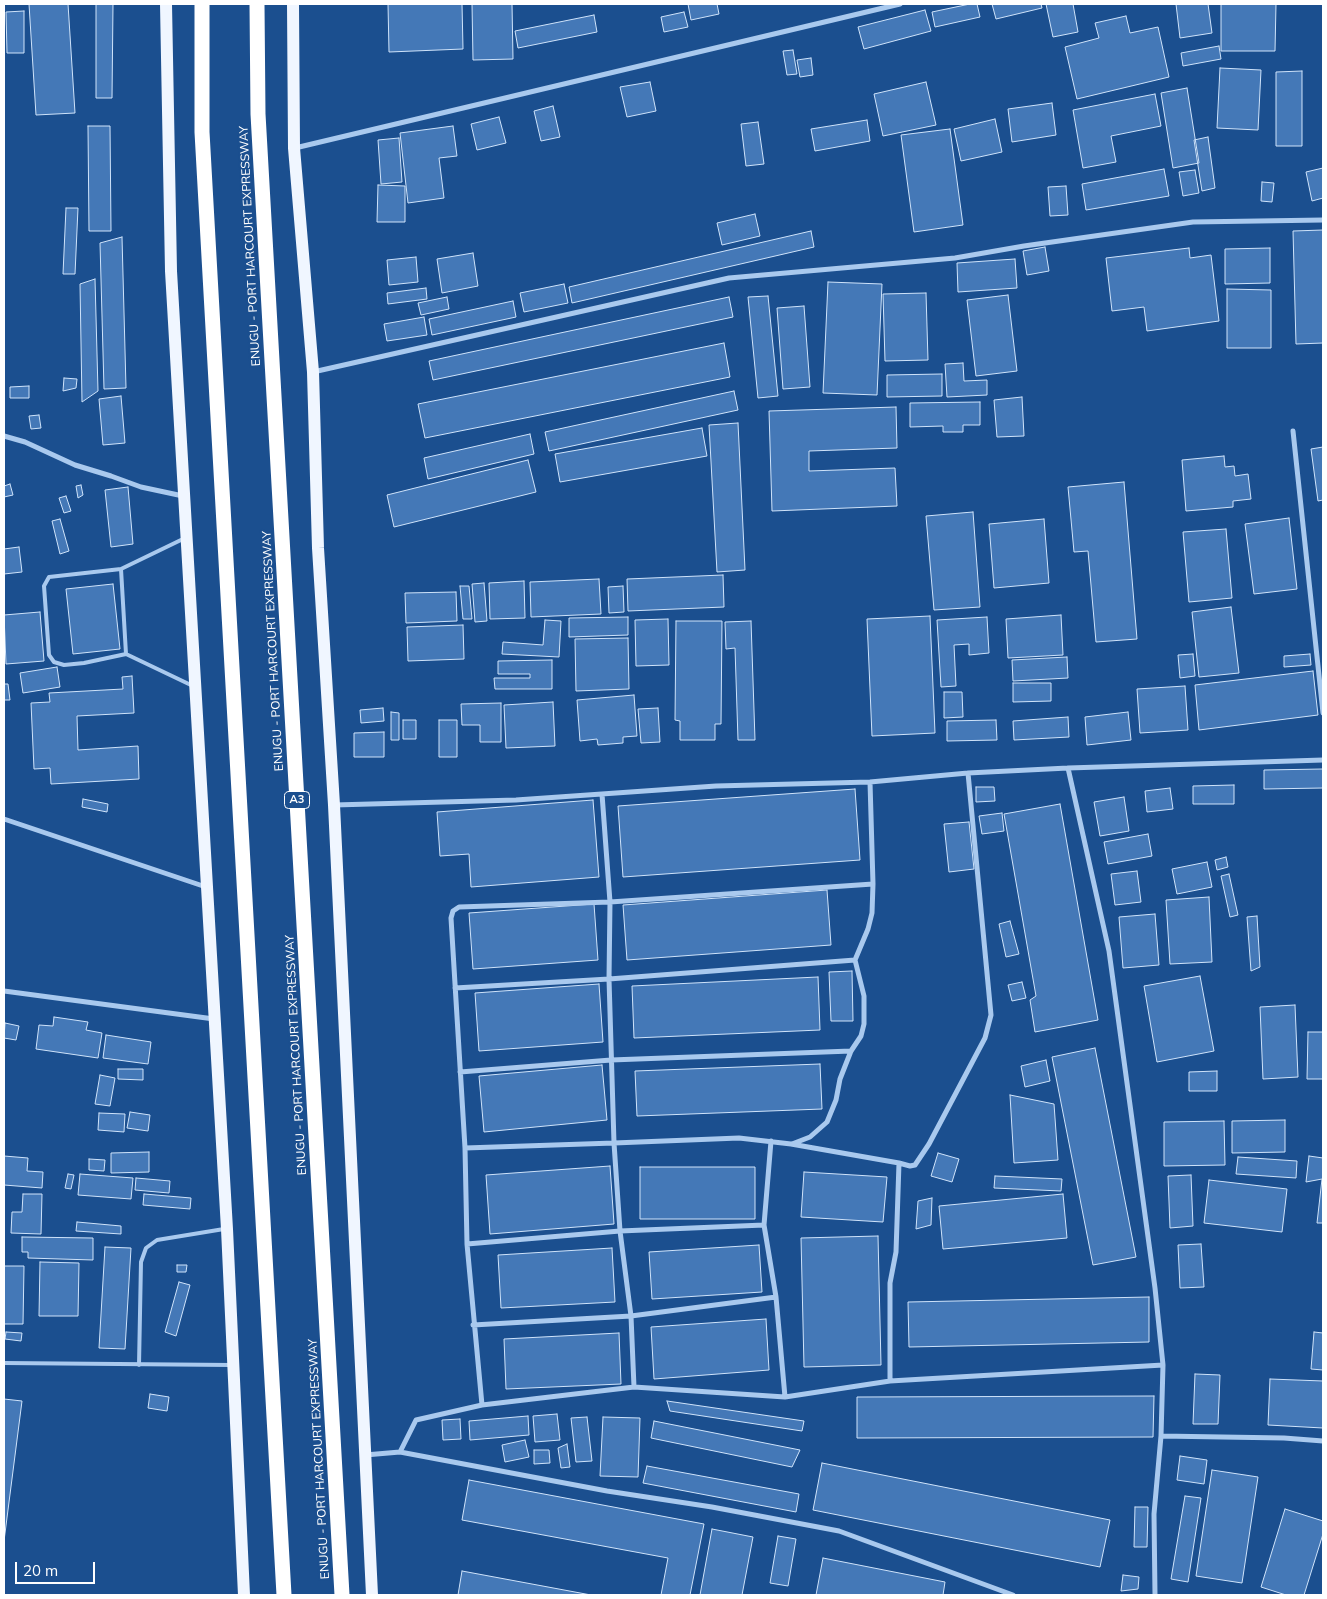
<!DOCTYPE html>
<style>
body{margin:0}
#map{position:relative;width:1327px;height:1599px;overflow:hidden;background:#1b4f8f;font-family:Mulish,sans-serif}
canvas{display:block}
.frame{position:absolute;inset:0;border:5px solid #fff;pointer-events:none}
.scale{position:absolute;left:15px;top:1562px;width:80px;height:22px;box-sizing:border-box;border:2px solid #fff;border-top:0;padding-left:6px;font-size:15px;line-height:18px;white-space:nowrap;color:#fff;-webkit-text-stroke:4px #1b4f8f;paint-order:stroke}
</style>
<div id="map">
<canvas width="1327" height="1599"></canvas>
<div class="frame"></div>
<div class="scale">20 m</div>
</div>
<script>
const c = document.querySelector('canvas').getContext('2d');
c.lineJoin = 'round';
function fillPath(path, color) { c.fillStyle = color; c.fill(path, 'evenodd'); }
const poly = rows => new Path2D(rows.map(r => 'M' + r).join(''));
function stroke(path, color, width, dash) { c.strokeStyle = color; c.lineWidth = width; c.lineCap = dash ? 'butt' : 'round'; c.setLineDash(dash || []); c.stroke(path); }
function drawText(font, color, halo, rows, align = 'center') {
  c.font = font + ' Mulish,sans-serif'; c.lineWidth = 4.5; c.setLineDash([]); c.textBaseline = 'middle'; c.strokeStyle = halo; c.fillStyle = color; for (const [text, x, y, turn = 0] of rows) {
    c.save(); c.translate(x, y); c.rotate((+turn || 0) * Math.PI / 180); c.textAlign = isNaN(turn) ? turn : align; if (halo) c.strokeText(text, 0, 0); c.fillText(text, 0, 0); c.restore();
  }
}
const building = poly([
 [29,4,68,4,75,113,36,115,29,4],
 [96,4,113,4,112,98,96,98,96,4],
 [388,4,462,4,463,49,389,52,388,4],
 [472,4,512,4,513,59,473,60,472,4],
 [688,4,717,4,719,14,691,20,688,4],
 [970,4,977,4,980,17,935,27,932,12,970,4],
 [992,4,1041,4,1042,8,996,19,992,4],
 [1046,4,1073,4,1078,32,1053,37,1046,4],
 [1176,4,1208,4,1212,33,1180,38,1176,4],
 [1221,4,1276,4,1275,51,1221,51,1221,4],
 [925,10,931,31,864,49,858,27,925,10],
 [24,11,24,53,7,53,6,12,24,11],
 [684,12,688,27,664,32,661,17,684,12],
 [594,15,597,32,518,48,515,31,594,15],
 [1126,16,1130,33,1158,27,1169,77,1077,99,1065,47,1099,38,1095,23,1126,16],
 [1219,46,1221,59,1183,66,1181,53,1219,46],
 [793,50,797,74,787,75,783,51,793,50],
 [811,58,813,75,800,77,797,60,811,58],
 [1220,68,1261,70,1258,130,1217,128,1220,68],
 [1302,71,1302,146,1276,146,1276,72,1302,71],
 [650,82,656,111,627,117,620,87,650,82],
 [926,82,936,125,883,136,874,94,926,82],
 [1187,88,1199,163,1173,168,1161,93,1187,88],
 [1155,94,1161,126,1111,136,1116,162,1083,168,1073,110,1155,94],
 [1052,103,1056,135,1012,142,1008,109,1052,103],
 [553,106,560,137,541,141,534,111,553,106],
 [499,117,506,143,477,150,471,124,499,117],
 [995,119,1002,152,961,161,954,129,995,119],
 [867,120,870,141,815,151,811,129,867,120],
 [758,122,764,164,746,166,741,124,758,122],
 [88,126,110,126,111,231,89,231,88,126],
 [453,126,457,156,439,158,444,198,408,203,400,133,453,126],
 [950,129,963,225,914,232,901,135,950,129],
 [1208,137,1215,188,1202,191,1194,140,1208,137],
 [399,138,402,182,381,184,378,140,399,138],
 [1323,168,1323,198,1312,201,1306,172,1323,168],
 [1164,169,1169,196,1086,210,1082,184,1164,169],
 [1195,170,1199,193,1183,196,1179,172,1195,170],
 [1262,182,1274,183,1272,202,1261,201,1262,182],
 [378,185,405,186,405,222,377,222,378,185],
 [1066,186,1068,215,1050,216,1048,187,1066,186],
 [66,208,78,208,75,274,63,274,66,208],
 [755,214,760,236,722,245,717,223,755,214],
 [1323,230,1323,343,1296,344,1293,231,1323,230],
 [811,231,814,247,572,303,569,287,811,231],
 [122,237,126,388,104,389,100,243,122,237],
 [1045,247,1049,271,1027,275,1023,251,1045,247],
 [1189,248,1190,258,1211,255,1219,321,1147,331,1144,307,1112,311,1106,258,1189,248],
 [1270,248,1270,283,1225,284,1225,249,1270,248],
 [473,253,478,286,442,293,437,259,473,253],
 [416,257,418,282,389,285,387,260,416,257],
 [1015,259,1017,288,958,292,957,263,1015,259],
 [95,279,98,391,82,402,80,284,95,279],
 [828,282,882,284,877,395,823,393,828,282],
 [564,284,568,303,524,312,520,293,564,284],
 [426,288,427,299,388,304,387,293,426,288],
 [1227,289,1271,290,1271,348,1227,348,1227,289],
 [926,293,928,360,885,361,883,294,926,293],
 [1008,295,1017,371,976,376,967,300,1008,295],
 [768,296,778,396,758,398,748,297,768,296],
 [447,297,449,309,421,315,418,303,447,297],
 [729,297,733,317,433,380,429,361,729,297],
 [513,301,516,317,432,335,429,319,513,301],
 [804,306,810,387,783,389,777,308,804,306],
 [424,317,427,335,387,341,384,324,424,317],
 [724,343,730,377,425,438,418,404,724,343],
 [963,363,964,381,987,380,987,395,947,397,945,364,963,363],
 [942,374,942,396,887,397,887,375,942,374],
 [64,378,77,379,76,388,63,391,64,378],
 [29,386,29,398,10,398,10,387,29,386],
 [734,391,738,410,549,451,545,432,734,391],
 [121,396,125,443,103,445,99,399,121,396],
 [1022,397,1024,436,997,437,994,400,1022,397],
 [980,402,980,425,963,425,963,432,943,432,943,426,910,427,910,403,980,402],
 [896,407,897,448,809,451,809,471,895,468,897,506,772,511,769,411,896,407],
 [39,415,41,428,31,429,29,416,39,415],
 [738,423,745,570,717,572,709,425,738,423],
 [702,428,707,456,560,482,555,454,702,428],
 [530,434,534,454,428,479,424,458,530,434],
 [1323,447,1323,500,1318,501,1311,449,1323,447],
 [1224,456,1225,467,1234,466,1235,476,1248,474,1251,499,1233,501,1233,507,1186,511,1182,460,1224,456],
 [528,460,536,492,394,527,387,495,528,460],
 [1124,482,1137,639,1096,642,1088,551,1074,552,1068,487,1124,482],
 [10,484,13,495,4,497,4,486,10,484],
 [81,485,83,495,78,498,76,486,81,485],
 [128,487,133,544,111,547,105,490,128,487],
 [66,496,71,511,64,513,59,498,66,496],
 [973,512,980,607,934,610,926,516,973,512],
 [1289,518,1297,589,1254,594,1245,524,1289,518],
 [60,519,69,551,60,554,52,521,60,519],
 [1044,519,1049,583,994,588,989,524,1044,519],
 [1226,529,1232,598,1189,602,1183,532,1226,529],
 [19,547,22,572,4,574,4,549,19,547],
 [723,575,724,607,628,611,627,579,723,575],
 [599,579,601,614,531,617,530,582,599,579],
 [524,581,525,618,490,619,489,583,524,581],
 [484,583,487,621,475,622,472,584,484,583],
 [113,584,120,649,73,654,66,589,113,584],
 [460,586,469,586,472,619,463,619,460,586],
 [623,586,624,612,609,613,608,587,623,586],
 [456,592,457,621,406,623,405,593,456,592],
 [1231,607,1239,673,1199,677,1192,612,1231,607],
 [40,612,44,661,6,664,4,615,40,612],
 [1061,615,1063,655,1008,658,1006,619,1061,615],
 [930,616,935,733,872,736,867,619,930,616],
 [628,617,628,635,569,637,569,618,628,617],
 [987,617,989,653,969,655,969,644,954,645,956,686,941,687,937,620,987,617],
 [668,619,669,665,636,666,635,620,668,619],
 [545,620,561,621,559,657,502,654,503,642,543,645,545,620],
 [676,621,722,621,721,724,715,724,715,740,680,740,680,721,675,720,676,621],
 [751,621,755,740,738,740,735,648,726,649,725,622,751,621],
 [463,625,464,659,408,661,407,627,463,625],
 [628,638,629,689,576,691,575,639,628,638],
 [1193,654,1195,676,1180,678,1178,655,1193,654],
 [1310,654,1311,665,1284,667,1284,656,1310,654],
 [1067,657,1068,678,1013,681,1012,660,1067,657],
 [552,660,552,689,495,689,494,678,530,678,530,674,498,674,498,661,552,660],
 [57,667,60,687,23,693,20,673,57,667],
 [1313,671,1318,715,1199,730,1195,685,1313,671],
 [132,676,134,713,77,716,78,750,138,746,139,779,51,784,50,768,34,769,31,703,50,702,49,693,123,689,122,677,132,676],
 [1013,683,1051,683,1051,701,1013,702,1013,683],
 [4,684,8,684,10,700,4,700,4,684],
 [1185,686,1188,730,1140,733,1137,689,1185,686],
 [944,692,962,692,963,717,944,718,944,692],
 [634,695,637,736,623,737,623,743,598,745,597,739,580,741,577,700,634,695],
 [553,702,555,746,506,748,504,705,553,702],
 [501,703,501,742,480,742,480,725,462,725,461,704,501,703],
 [383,708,384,721,361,723,360,710,383,708],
 [658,708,660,742,641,743,638,709,658,708],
 [391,712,399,713,399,740,391,740,391,712],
 [1128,712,1131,740,1087,745,1085,717,1128,712],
 [1068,717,1069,737,1014,740,1013,721,1068,717],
 [403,720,416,720,416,739,403,739,403,720],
 [439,720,457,720,457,757,439,757,439,720],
 [996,720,997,740,947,741,947,721,996,720],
 [384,732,384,757,354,757,354,733,384,732],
 [1323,769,1323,788,1264,789,1264,770,1323,769],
 [1234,785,1234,804,1193,804,1193,786,1234,785],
 [976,787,994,787,995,801,976,802,976,787],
 [1170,788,1173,809,1147,812,1145,791,1170,788],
 [855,789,860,860,623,877,618,806,855,789],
 [1124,797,1129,831,1100,836,1094,802,1124,797],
 [83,799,108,804,107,812,82,807,83,799],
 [593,800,599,877,471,887,469,854,440,856,437,812,593,800],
 [1060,804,1098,1020,1035,1032,1030,1000,1036,996,1004,814,1060,804],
 [1002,813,1004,831,982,834,979,816,1002,813],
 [969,822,974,869,949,872,944,824,969,822],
 [1148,834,1152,856,1108,864,1104,842,1148,834],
 [1226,857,1228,867,1217,870,1215,860,1226,857],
 [1207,862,1212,887,1177,894,1172,869,1207,862],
 [1137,871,1141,902,1115,905,1111,874,1137,871],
 [1229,874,1238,915,1230,917,1221,876,1229,874],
 [827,890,831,945,627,960,623,905,827,890],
 [1209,897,1212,962,1170,964,1166,900,1209,897],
 [594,904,598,960,473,969,469,913,594,904],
 [1155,914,1159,965,1123,968,1119,917,1155,914],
 [1257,916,1260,967,1251,971,1247,917,1257,916],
 [1010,921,1019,954,1006,957,999,924,1010,921],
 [852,971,853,1021,831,1021,829,972,852,971],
 [1200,976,1214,1051,1157,1062,1144,986,1200,976],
 [818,977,820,1030,634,1038,632,986,818,977],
 [1022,982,1026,998,1012,1001,1008,985,1022,982],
 [599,984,603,1042,479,1051,475,993,599,984],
 [1295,1005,1298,1077,1263,1079,1260,1007,1295,1005],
 [54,1017,88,1022,86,1030,102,1033,98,1058,36,1049,39,1025,53,1026,54,1017],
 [5,1023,19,1026,16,1040,4,1038,5,1023],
 [1308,1032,1323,1032,1323,1079,1307,1079,1308,1032],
 [106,1035,151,1042,148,1064,103,1058,106,1035],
 [1095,1048,1136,1257,1093,1265,1052,1057,1095,1048],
 [1046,1060,1050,1081,1025,1087,1021,1066,1046,1060],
 [820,1064,822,1109,637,1116,635,1071,820,1064],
 [602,1065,607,1120,484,1132,479,1076,602,1065],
 [118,1069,143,1069,143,1080,118,1079,118,1069],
 [1217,1071,1217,1091,1189,1091,1189,1072,1217,1071],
 [100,1075,115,1078,110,1106,95,1104,100,1075],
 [1010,1095,1054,1104,1058,1160,1014,1163,1010,1095],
 [130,1112,150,1115,148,1131,127,1128,130,1112],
 [99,1113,125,1114,124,1132,98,1130,99,1113],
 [1285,1120,1285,1152,1232,1153,1232,1121,1285,1120],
 [1224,1121,1225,1165,1164,1166,1164,1122,1224,1121],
 [149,1152,149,1172,111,1173,111,1153,149,1152],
 [938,1153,959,1159,952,1182,931,1176,938,1153],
 [4,1156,28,1158,27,1171,43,1172,42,1188,4,1185,4,1156],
 [1309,1156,1323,1158,1323,1223,1317,1223,1322,1179,1306,1182,1309,1156],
 [1238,1157,1297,1161,1296,1178,1236,1174,1238,1157],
 [89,1159,105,1160,104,1171,89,1170,89,1159],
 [610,1166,614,1224,490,1234,486,1175,610,1166],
 [640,1167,755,1167,755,1219,640,1219,640,1167],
 [804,1172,887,1177,883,1222,801,1217,804,1172],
 [68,1174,74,1175,71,1189,65,1188,68,1174],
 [80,1174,133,1178,131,1199,78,1195,80,1174],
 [1191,1175,1193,1226,1170,1228,1168,1176,1191,1175],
 [995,1176,1062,1179,1061,1191,994,1188,995,1176],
 [136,1178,170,1181,169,1193,135,1190,136,1178],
 [1209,1180,1287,1189,1282,1232,1204,1223,1209,1180],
 [23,1194,42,1194,41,1234,11,1233,12,1212,22,1212,23,1194],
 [144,1194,191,1198,190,1209,143,1205,144,1194],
 [1063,1194,1067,1238,943,1249,939,1206,1063,1194],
 [932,1198,931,1225,916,1229,918,1201,932,1198],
 [77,1222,121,1226,121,1234,76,1231,77,1222],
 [878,1236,881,1365,804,1367,801,1238,878,1236],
 [22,1237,93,1238,93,1260,28,1258,28,1252,22,1252,22,1237],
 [1201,1244,1204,1287,1180,1288,1178,1245,1201,1244],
 [759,1245,762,1292,652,1299,649,1252,759,1245],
 [105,1247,131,1248,125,1349,99,1348,105,1247],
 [612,1248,615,1302,501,1308,498,1255,612,1248],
 [40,1262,79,1263,78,1316,39,1316,40,1262],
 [177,1265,187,1265,186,1272,177,1272,177,1265],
 [4,1266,24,1266,23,1324,4,1324,4,1266],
 [179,1282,190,1285,176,1336,165,1332,179,1282],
 [1149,1297,1149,1342,909,1347,908,1302,1149,1297],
 [766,1319,769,1370,654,1379,651,1327,766,1319],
 [6,1332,22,1333,21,1341,5,1339,6,1332],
 [1314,1332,1323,1333,1323,1370,1311,1369,1314,1332],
 [619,1333,621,1384,506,1389,504,1339,619,1333],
 [1195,1374,1220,1375,1218,1424,1193,1424,1195,1374],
 [1270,1379,1323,1381,1323,1428,1268,1425,1270,1379],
 [150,1394,169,1397,167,1411,148,1408,150,1394],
 [1154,1396,1153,1437,857,1438,857,1397,1154,1396],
 [4,1399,22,1401,4,1541,4,1399],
 [667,1401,804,1421,802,1431,670,1411,667,1401],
 [557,1414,560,1440,535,1442,533,1416,557,1414],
 [528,1416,529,1435,470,1440,469,1421,528,1416],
 [587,1417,592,1461,576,1462,571,1418,587,1417],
 [603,1417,640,1418,638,1477,600,1476,603,1417],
 [460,1419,461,1439,443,1440,442,1420,460,1419],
 [654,1421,800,1450,792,1467,651,1438,654,1421],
 [525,1440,529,1457,505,1462,502,1445,525,1440],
 [567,1444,570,1467,561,1468,558,1448,567,1444],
 [534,1450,549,1450,550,1463,534,1464,534,1450],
 [1180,1456,1207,1460,1204,1484,1177,1480,1180,1456],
 [822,1463,1110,1520,1100,1567,813,1510,822,1463],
 [647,1466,799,1494,796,1512,643,1483,647,1466],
 [1212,1470,1258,1477,1242,1583,1196,1576,1212,1470],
 [469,1480,704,1524,690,1595,661,1595,668,1558,462,1520,469,1480],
 [1185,1496,1201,1498,1188,1582,1171,1579,1185,1496],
 [1135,1507,1148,1507,1147,1547,1134,1547,1135,1507],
 [1285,1509,1323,1521,1323,1534,1304,1595,1286,1595,1261,1587,1285,1509],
 [712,1529,753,1537,742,1595,700,1595,712,1529],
 [778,1536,796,1539,788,1586,770,1583,778,1536],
 [823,1558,945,1582,943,1595,816,1595,823,1558],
 [462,1571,591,1595,458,1595,462,1571],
 [1123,1575,1139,1577,1138,1589,1121,1591,1123,1575]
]);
const lane = poly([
 [183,539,121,569,49,577,44,586,49,655,54,662,64,665,84,663,126,654,193,686],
 [121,569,126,654],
 [4,1363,231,1365],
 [139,1365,141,1262,146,1248,157,1240,224,1229]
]);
const street = poly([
 [295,148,900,4],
 [313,372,729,278,955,258,1024,246,1193,222,1323,220],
 [1293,431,1323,713],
 [4,436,25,442,75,465,111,476,141,487,183,496],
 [1068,768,1109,951,1155,1288,1163,1365,1161,1436,1154,1514,1155,1595],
 [602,794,610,902,609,979,614,1143,620,1231,631,1316,634,1387],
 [334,805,516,800,716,786,870,782,968,773,1068,768,1323,760],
 [4,819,206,887],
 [455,988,609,979,855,960],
 [4,991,214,1019],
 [460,1072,611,1060,851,1051],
 [771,1141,764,1225,776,1297,785,1397],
 [792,1144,810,1137,827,1122,836,1100,840,1079,851,1051,861,1036,864,1024,864,996,855,960,868,929,872,913,873,884],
 [465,1148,614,1143,739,1138,791,1144,899,1163,910,1166,915,1165,929,1144,985,1038,991,1015,968,773],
 [467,1244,620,1231,764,1225],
 [473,1325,631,1316,776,1297],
 [890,1381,890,1283,896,1252,899,1163],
 [482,1405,467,1244,465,1148,451,918,453,911,459,907,610,902,873,884,870,782],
 [1161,1436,1284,1438,1323,1441],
 [400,1452,416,1420,482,1405,634,1387,785,1397,890,1381,1163,1365],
 [365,1455,400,1452,607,1491,712,1507,839,1531,1013,1595]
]);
const primary = poly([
 [166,4,171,271,227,1229,244,1595],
 [293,4,294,148,313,372,318,548,334,805,372,1595]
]);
const highway = poly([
 [202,4,202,132,284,1595],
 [257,4,258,114,342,1595]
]);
const shields = [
 [297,800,25]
];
const shieldNames = [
 ["A3",297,800]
];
const streetNames = [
 ["ENUGU - PORT HARCOURT EXPRESSWAY",250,246,-93],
 ["ENUGU - PORT HARCOURT EXPRESSWAY",273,651,-93],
 ["ENUGU - PORT HARCOURT EXPRESSWAY",296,1055,-93],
 ["ENUGU - PORT HARCOURT EXPRESSWAY",319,1459,-93]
];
fillPath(building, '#4478b7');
stroke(building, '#cfe3fa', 1);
stroke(lane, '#a9c9ee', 4);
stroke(street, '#a9c9ee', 5);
stroke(primary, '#f0f6ff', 12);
stroke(highway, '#fff', 15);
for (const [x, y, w] of shields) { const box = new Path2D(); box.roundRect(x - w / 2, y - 8.5, w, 17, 4); c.fillStyle = '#1b4f8f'; c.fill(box); stroke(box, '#fff', 1); }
drawText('bold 11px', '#fff', null, shieldNames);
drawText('12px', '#fff', '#1b4f8f', streetNames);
</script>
